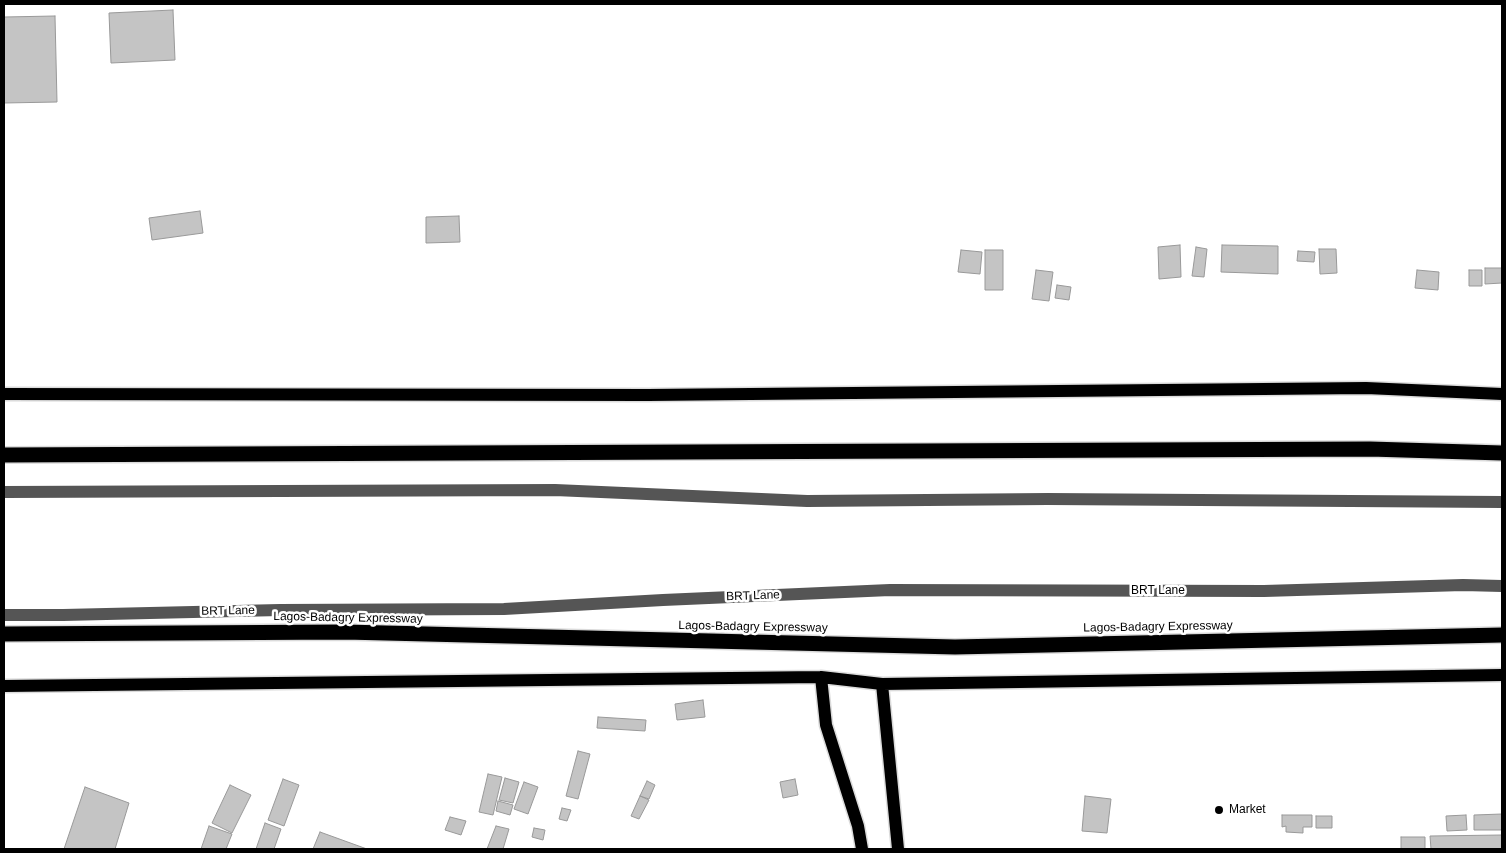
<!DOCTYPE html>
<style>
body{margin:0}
#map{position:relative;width:1506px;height:853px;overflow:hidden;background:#fff;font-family:Arial,sans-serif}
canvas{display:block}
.frame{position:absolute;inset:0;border:5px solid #000;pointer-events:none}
</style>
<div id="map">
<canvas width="1506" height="853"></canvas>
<div class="frame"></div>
</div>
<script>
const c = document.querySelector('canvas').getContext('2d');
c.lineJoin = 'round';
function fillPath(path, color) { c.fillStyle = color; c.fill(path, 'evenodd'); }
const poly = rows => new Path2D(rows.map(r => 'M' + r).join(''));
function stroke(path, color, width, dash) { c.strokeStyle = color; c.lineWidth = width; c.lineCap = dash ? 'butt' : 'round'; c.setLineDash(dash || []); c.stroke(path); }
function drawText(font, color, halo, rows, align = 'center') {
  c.font = font + ' Arial,sans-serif'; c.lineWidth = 5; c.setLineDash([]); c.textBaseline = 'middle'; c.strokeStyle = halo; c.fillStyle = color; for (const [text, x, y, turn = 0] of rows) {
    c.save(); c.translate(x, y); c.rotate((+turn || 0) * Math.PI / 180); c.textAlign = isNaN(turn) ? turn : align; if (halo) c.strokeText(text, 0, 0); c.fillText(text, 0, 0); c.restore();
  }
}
const building = poly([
 [173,10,175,60,111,63,109,13,173,10],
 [55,16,57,102,4,103,4,17,55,16],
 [200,211,203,233,152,240,149,218,200,211],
 [459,216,460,242,426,243,426,217,459,216],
 [1180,245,1181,277,1159,279,1158,247,1180,245],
 [1222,245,1278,246,1278,274,1221,272,1222,245],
 [1196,247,1207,249,1204,277,1192,276,1196,247],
 [1319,249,1336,249,1337,273,1320,274,1319,249],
 [961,250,982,252,980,274,958,272,961,250],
 [985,250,1003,250,1003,290,985,290,985,250],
 [1298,251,1315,252,1314,262,1297,261,1298,251],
 [1485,268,1502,268,1502,283,1485,284,1485,268],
 [1036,270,1053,272,1049,301,1032,299,1036,270],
 [1417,270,1439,272,1438,290,1415,288,1417,270],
 [1469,270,1482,270,1482,286,1469,286,1469,270],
 [1057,285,1071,287,1069,300,1055,298,1057,285],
 [703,700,705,717,677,720,675,704,703,700],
 [598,717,646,720,645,731,597,728,598,717],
 [578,751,590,754,578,799,566,796,578,751],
 [488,774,502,777,493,815,479,812,488,774],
 [505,778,519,782,513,803,499,800,505,778],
 [283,779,299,785,284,826,268,820,283,779],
 [795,779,798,795,783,798,780,782,795,779],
 [647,781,655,785,649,799,640,796,647,781],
 [524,782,538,787,528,814,514,809,524,782],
 [230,785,251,795,232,833,212,823,230,785],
 [85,787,129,803,115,849,64,849,85,787],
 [640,796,649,800,639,819,631,816,640,796],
 [1085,796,1111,799,1107,833,1082,831,1085,796],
 [498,801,513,805,510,815,496,811,498,801],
 [562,808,571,810,567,821,559,819,562,808],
 [1502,814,1502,830,1474,830,1474,815,1502,814],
 [1282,815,1312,815,1312,827,1303,827,1303,833,1286,832,1286,826,1282,827,1282,815],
 [1466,815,1467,830,1447,831,1446,816,1466,815],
 [1316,816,1332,816,1332,828,1316,828,1316,816],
 [450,817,466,821,461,835,445,830,450,817],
 [265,823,281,829,274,849,256,849,265,823],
 [209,826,232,834,226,849,201,849,209,826],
 [496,826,509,829,503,849,487,849,496,826],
 [534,828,545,830,543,840,532,837,534,828],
 [320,832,367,849,313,849,320,832],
 [1502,835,1502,849,1431,849,1430,836,1502,835],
 [1401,837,1425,837,1425,849,1401,849,1401,837]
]);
const minor = poly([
 [4,492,555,490,807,501,1048,499,1502,502],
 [4,615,63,615,280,610,504,609,663,600,890,590,1264,591,1463,585,1502,586]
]);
const major = poly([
 [4,394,648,395,1366,388,1502,394],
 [821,677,826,725,858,826,862,849],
 [882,684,898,849],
 [4,686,821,677,882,684,1502,675]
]);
const highway = poly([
 [4,455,1370,449,1502,453],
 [4,634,345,632,955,647,1502,635]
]);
const markers = [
 [1219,810,5,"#000"]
];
const streetNames = [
 ["BRT Lane",1158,591],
 ["BRT Lane",753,596,-2],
 ["BRT Lane",228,611,-1],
 ["Lagos-Badagry Expressway",348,618,1],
 ["Lagos-Badagry Expressway",753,627,1],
 ["Lagos-Badagry Expressway",1158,627,-1]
];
const poiNames = [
 ["Market",1229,810]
];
fillPath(building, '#c4c4c4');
stroke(building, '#999', 1);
stroke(major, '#dbdbdb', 15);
stroke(highway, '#dbdbdb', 18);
stroke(minor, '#555', 12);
stroke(major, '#000', 12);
stroke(highway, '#000', 15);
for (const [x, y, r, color] of markers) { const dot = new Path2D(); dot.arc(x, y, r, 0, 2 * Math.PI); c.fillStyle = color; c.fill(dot); stroke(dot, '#fff', 2); }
drawText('12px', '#000', '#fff', streetNames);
drawText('12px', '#000', '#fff', poiNames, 'left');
</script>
